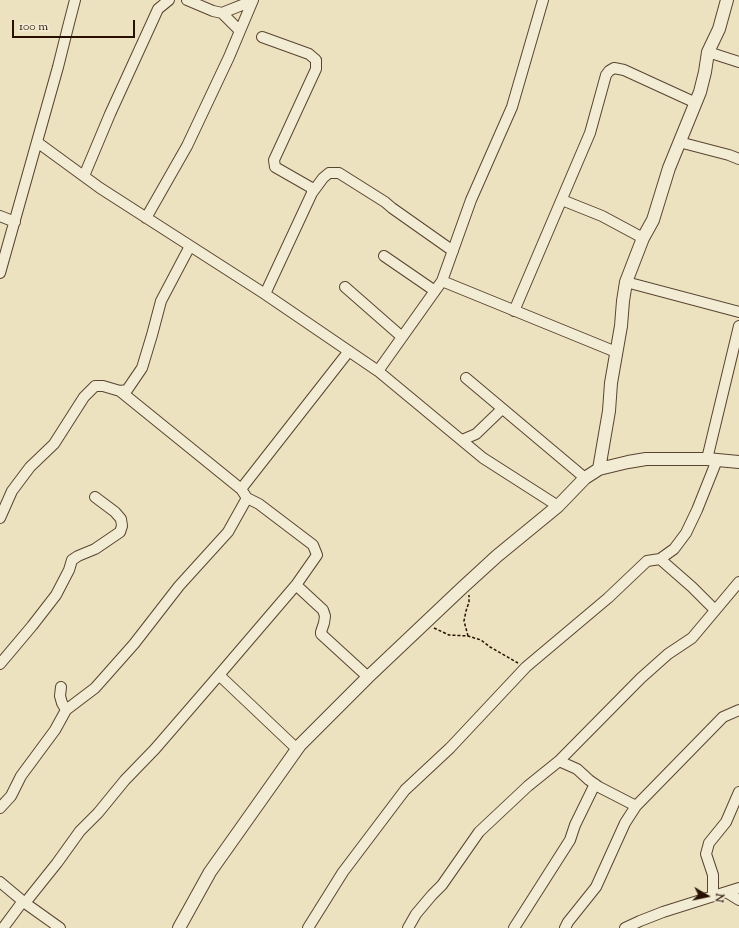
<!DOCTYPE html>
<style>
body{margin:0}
#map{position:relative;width:739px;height:928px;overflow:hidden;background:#ede2bf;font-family:"Sorts Mill Goudy",serif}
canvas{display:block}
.north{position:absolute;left:687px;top:876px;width:40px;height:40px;-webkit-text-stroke:3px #f3ecd5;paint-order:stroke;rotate:99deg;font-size:11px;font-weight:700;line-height:16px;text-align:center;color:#271000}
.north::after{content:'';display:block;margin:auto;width:14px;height:18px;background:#271000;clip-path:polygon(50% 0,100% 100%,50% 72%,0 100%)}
.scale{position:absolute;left:12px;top:20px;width:123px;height:18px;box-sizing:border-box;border:2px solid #271000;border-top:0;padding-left:5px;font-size:12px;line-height:14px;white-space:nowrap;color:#271000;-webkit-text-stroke:3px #f3ecd5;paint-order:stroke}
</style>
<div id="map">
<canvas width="739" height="928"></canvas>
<div class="north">N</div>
<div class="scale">100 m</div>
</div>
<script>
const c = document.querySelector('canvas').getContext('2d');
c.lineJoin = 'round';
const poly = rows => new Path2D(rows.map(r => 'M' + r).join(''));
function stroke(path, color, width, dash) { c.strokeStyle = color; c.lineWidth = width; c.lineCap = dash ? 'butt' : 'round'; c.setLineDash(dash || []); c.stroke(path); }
const path = poly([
 [434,628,449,635,468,636,481,640,490,647,518,663],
 [468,636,464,621,466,611,469,602,469,595]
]);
const minor = poly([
 [187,0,213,11,222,13,252,1],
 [222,13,240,31],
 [262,37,309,54,316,60,316,69,274,160,275,167,310,187,312,189,312,193,265,294],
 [708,52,739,62],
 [37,142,100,188,265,294,378,371,483,458,558,506],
 [679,142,729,155,739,159],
 [84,176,110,114,158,9,169,0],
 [312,193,323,178,329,173,339,173,385,202,392,208,453,251],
 [562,200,602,216,643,238],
 [0,216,15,222],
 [146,218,187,146,229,57,253,0],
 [384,256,435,291],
 [0,273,58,67,68,27,75,0],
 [442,281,616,352],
 [626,282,739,312],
 [345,287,402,337],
 [514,311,590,133,606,75,609,71,614,68,624,70,696,103],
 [378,371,442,281,471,200,512,107,543,0],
 [466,378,585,478],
 [120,391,241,489],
 [462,440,476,434,502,409],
 [707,459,739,326],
 [0,518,12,491,30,467,54,444,84,397,95,386,103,386,120,391,127,390,142,368,152,335,161,301,190,246],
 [660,559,692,587,715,610],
 [296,585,323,610,325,616,324,623,321,632,321,634,368,677],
 [0,664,32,626,56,595,69,570,72,560,78,556,95,549,120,532,122,526,121,519,115,512,95,497],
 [219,675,296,585,317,555,313,545,259,504,247,498,241,489,349,351],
 [61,687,60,696,62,703,66,710],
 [559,761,577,769,589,780,599,787,636,806],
 [0,808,11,796,21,776,55,730,66,710,95,688,134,644,179,586,228,532,247,498],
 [0,882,25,903,60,928],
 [726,892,739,900],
 [713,896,713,875,706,854,709,843,726,822,739,792],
 [25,903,57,863,80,831,98,813,125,780,155,749,219,675,297,749],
 [3,928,23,901],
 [308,928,343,872,405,790,450,748,526,667,608,598,647,561,660,559,674,549,686,533,697,510,717,460],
 [408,928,416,914,432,895,442,885,479,832,528,786,559,761,641,678,668,654,692,638,739,582],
 [514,928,570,840,575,825,595,784],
 [565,928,568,922,596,887,625,823,636,806,723,717,739,710],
 [625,928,640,921,663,912,739,888]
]);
const tertiary = poly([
 [599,469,609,411,611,383,621,326,623,301,626,282,643,238,653,220,669,168,700,92,705,72,708,52,719,29,727,0],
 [179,928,210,872,300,745,368,677,462,588,497,556,558,506,585,478,599,469,628,462,646,459,707,459,739,462]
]);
stroke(minor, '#584430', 12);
stroke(tertiary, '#584430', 14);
stroke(path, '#271000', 1.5, [3, 2]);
stroke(minor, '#f3ecd5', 10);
stroke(tertiary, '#f3ecd5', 12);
</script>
